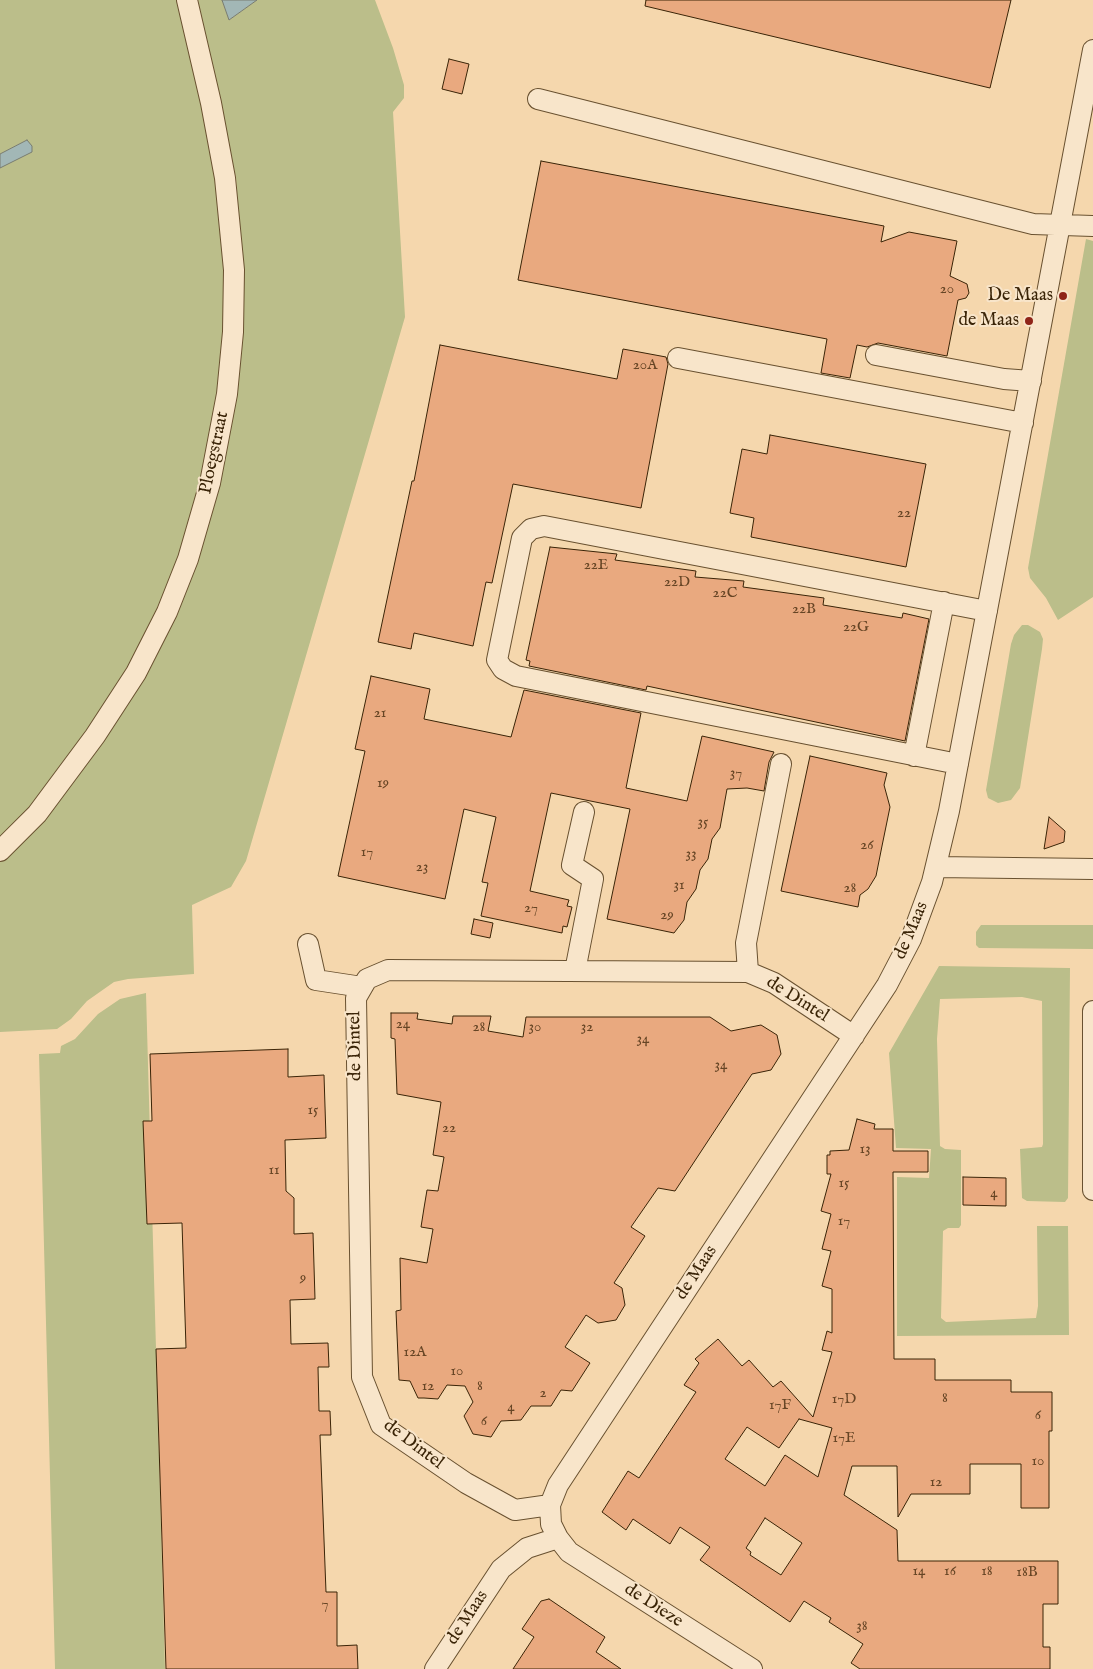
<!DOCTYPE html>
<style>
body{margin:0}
canvas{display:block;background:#f5d7ad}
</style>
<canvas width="1093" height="1669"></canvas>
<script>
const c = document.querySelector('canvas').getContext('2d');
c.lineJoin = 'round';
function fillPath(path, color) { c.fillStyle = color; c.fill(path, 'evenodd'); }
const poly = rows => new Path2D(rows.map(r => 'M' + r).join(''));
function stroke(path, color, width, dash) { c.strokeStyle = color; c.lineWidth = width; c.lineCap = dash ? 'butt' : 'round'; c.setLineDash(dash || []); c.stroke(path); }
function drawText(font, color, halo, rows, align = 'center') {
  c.font = font + ' "IM FELL English",serif'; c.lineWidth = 4; c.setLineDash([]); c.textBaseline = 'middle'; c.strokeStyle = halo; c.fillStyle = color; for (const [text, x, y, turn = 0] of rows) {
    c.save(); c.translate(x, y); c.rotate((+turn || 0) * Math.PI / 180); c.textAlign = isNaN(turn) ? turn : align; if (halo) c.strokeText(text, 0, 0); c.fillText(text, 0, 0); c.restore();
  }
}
const green = poly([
 [0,0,179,0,219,180,228,270,227,331,205,481,180,557,130,669,32,808,0,839,0,168,27,140,0,154],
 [198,0,222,0,229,20,257,0,375,0,393,48,404,85,404,98,393,112,405,317,246,861,231,887,192,905,194,974,128,979,114,982,87,1001,71,1019,57,1029,0,1032,0,862,44,818,103,742,145,677,174,616,242,269,236,178],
 [1086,239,1093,241,1093,597,1058,620,1046,598,1030,578,1028,568],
 [1022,625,1028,625,1040,632,1043,639,1042,649,1020,788,1011,800,998,803,988,798,986,790,1011,644,1014,635],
 [981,925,1093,925,1093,949,979,948,976,945,976,932],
 [939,966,1070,968,1068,1198,1065,1202,1027,1201,1022,1198,1020,1149,1042,1147,1043,1144,1042,1001,1022,997,940,999,937,1039,940,1146,945,1149,961,1150,961,1225,959,1228,948,1228,943,1231,941,1318,946,1322,1036,1318,1038,1306,1037,1226,1068,1226,1069,1335,897,1336,897,1177,929,1178,931,1149,896,1148,889,1053],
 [146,993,165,1669,55,1669,39,1054,60,1053,61,1046,75,1039,98,1014,120,999]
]);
const water = poly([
 [222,0,257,0,229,20,222,0],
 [27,140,32,146,32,152,0,168,0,154,27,140]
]);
const building = poly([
 [646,0,1011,0,990,88,645,6,646,0],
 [449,59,469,64,462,94,442,89,449,59],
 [541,161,884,226,881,242,909,232,957,241,950,276,967,284,969,293,966,298,958,300,947,356,878,343,867,347,857,345,850,378,821,373,827,339,518,280,541,161],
 [440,345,617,379,623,349,666,357,668,364,641,508,513,484,492,583,486,582,473,646,414,633,411,649,378,642,412,481,414,481,440,345],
 [770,435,926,464,906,567,751,537,754,518,730,513,742,449,767,454,770,435],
 [550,547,617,554,615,560,696,571,695,577,744,581,743,587,824,598,823,605,902,618,903,613,929,619,905,741,647,686,646,690,529,666,530,661,526,660,550,547],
 [371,676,430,689,424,719,511,737,524,690,641,713,626,788,687,801,702,736,774,752,769,762,764,791,747,788,727,789,720,828,712,839,708,859,700,870,696,889,687,902,684,920,674,933,607,919,630,809,551,793,530,891,569,900,567,906,572,907,567,927,563,926,562,933,481,916,488,883,482,882,496,817,464,809,445,899,338,876,365,751,355,749,371,676],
 [810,756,887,773,884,785,890,807,882,846,876,876,868,889,860,895,858,907,781,891,810,756],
 [1049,817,1065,831,1064,842,1044,849,1049,817],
 [474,919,493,923,490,938,471,934,474,919],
 [391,1013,418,1013,417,1019,452,1024,453,1016,491,1016,488,1031,523,1037,526,1017,710,1017,731,1031,761,1025,777,1035,781,1054,771,1070,752,1074,675,1191,658,1188,631,1227,645,1236,614,1283,622,1288,625,1305,616,1320,598,1323,586,1315,565,1347,590,1363,572,1391,561,1390,551,1406,531,1406,521,1420,501,1421,491,1437,473,1434,464,1416,473,1402,465,1386,447,1385,438,1399,424,1398,418,1398,410,1381,399,1380,396,1311,401,1310,400,1258,427,1263,433,1229,421,1227,424,1208,427,1190,438,1191,444,1157,433,1155,441,1102,397,1094,395,1039,391,1038,391,1013],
 [288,1049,288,1077,324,1075,326,1138,285,1140,286,1191,294,1198,294,1234,313,1233,315,1299,290,1300,291,1344,328,1343,329,1367,318,1367,319,1411,330,1411,331,1435,320,1435,326,1592,337,1592,337,1646,357,1645,358,1669,166,1669,156,1349,186,1348,182,1223,147,1224,143,1121,152,1121,150,1054,288,1049],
 [857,1119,875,1124,874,1129,893,1129,893,1151,928,1151,928,1172,893,1172,894,1359,935,1359,935,1380,1011,1380,1011,1392,1052,1392,1052,1431,1049,1431,1049,1508,1021,1508,1021,1464,970,1464,970,1494,911,1494,898,1517,897,1466,852,1466,844,1495,897,1530,898,1561,1058,1561,1058,1604,1043,1604,1043,1647,1050,1647,1050,1669,860,1669,851,1663,863,1644,829,1622,831,1618,804,1601,790,1622,700,1560,710,1547,680,1527,670,1544,633,1519,626,1530,602,1512,628,1471,639,1478,696,1392,684,1385,699,1363,695,1359,718,1339,742,1366,749,1360,773,1387,781,1381,813,1417,832,1352,822,1350,827,1331,832,1333,832,1289,822,1286,831,1251,822,1249,831,1214,821,1211,831,1174,827,1174,827,1155,830,1155,830,1151,849,1150,857,1119],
 [799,1419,832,1428,818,1477,785,1455,765,1486,725,1459,747,1427,779,1448,799,1419],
 [765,1518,802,1543,781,1575,750,1555,751,1552,746,1548,765,1518],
 [963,1177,1006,1178,1006,1206,963,1205,963,1177],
 [549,1599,605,1637,596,1652,621,1669,513,1669,534,1637,522,1629,541,1601,549,1599]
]);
const minor = poly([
 [538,99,1033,224,1093,226],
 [876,355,1004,379,1031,381],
 [678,358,1023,423],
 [914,756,944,602],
 [958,764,516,676,503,669,497,660,522,538,531,529,544,526,987,611],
 [0,851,37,814,95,736,136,673,167,612,188,559,210,483,227,394,233,332,234,270,225,178,211,103,187,0],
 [936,867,1093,869],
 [308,944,316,980,362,987],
 [575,971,593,879,572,865,584,812],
 [748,972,746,943,781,764],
 [1093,1011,1093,1190],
 [550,1505,515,1510,466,1483,381,1425,362,1377,356,998,367,979,388,970,748,972,774,983,854,1036],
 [435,1669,501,1569,527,1548,558,1538],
 [752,1669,569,1552,558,1538,551,1524,550,1505,558,1485,887,985,911,939,932,882,949,811,1093,50]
]);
const markers = [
 [1063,296,5,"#8f2418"],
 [1029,321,5,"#8f2418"]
];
const numberNames = [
 ["20",947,290],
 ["20A",645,366],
 ["22",904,514],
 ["22E",596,566],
 ["22D",677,583],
 ["22C",725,594],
 ["22B",804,610],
 ["22G",856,628],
 ["21",380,714],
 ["37",736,774],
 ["19",383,784],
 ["35",703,823],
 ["26",867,846],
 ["17",367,853],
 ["33",691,855],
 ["23",422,868],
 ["31",679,886],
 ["28",850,889],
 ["27",531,909],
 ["29",667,916],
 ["24",403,1025],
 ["28",479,1028],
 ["30",535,1028],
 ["32",587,1028],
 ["34",643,1040],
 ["34",721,1066],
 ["15",313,1111],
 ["22",449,1129],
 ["13",865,1150],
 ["11",274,1171],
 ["15",844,1184],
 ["4",994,1194],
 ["17",844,1222],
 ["9",303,1279],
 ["12A",415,1353],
 ["10",457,1372],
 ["12",428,1387],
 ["8",480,1387],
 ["2",543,1394],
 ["8",945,1399],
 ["17D",844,1400],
 ["17F",780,1406],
 ["4",511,1408],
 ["6",1038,1416],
 ["6",484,1422],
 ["17E",844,1439],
 ["10",1038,1462],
 ["12",936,1483],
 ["14",919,1572],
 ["16",950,1572],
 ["18",987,1572],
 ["18B",1027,1573],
 ["7",325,1605],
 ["38",862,1627]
];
const poiNames = [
 ["De Maas",1053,296],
 ["de Maas",1019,321]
];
const streetNames = [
 ["Ploegstraat",215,453,-78],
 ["de Maas",912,931,-67],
 ["de Dintel",797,1000,32],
 ["de Dintel",356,1046,-91],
 ["de Maas",697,1273,-57],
 ["de Dintel",413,1445,37],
 ["de Dieze",653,1606,33],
 ["de Maas",468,1618,-57]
];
fillPath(green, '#bbbe8a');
fillPath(water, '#a2b7b6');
stroke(water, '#787c70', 1);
fillPath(building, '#e9a97f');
stroke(building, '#3a2407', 1);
stroke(minor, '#695130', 22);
stroke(minor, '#f8e5ca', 20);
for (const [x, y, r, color] of markers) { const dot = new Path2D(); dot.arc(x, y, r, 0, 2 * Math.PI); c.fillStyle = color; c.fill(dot); stroke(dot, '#f8e5ca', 2); }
drawText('15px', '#664525', null, numberNames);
drawText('18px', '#3a2407', '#f8e5ca', poiNames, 'right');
drawText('18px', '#3a2407', '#f8e5ca', streetNames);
</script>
